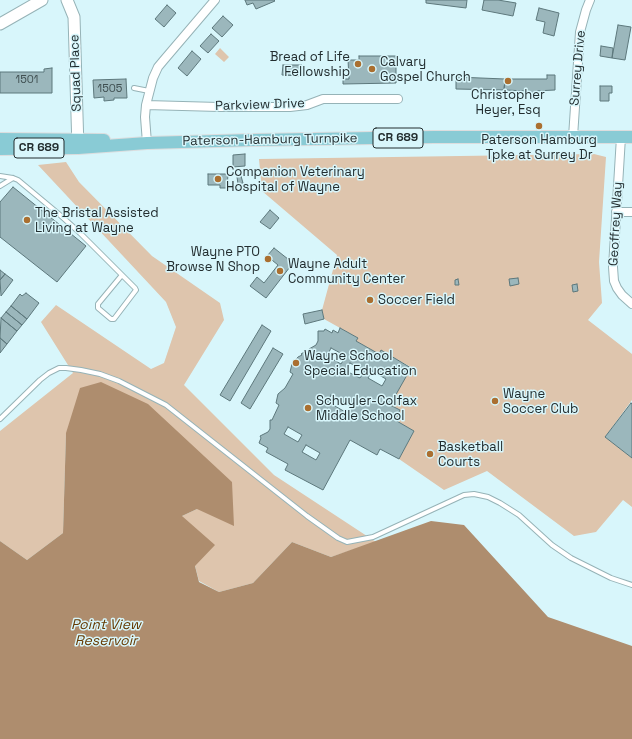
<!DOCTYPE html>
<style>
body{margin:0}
canvas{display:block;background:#d8f6fb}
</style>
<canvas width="632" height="739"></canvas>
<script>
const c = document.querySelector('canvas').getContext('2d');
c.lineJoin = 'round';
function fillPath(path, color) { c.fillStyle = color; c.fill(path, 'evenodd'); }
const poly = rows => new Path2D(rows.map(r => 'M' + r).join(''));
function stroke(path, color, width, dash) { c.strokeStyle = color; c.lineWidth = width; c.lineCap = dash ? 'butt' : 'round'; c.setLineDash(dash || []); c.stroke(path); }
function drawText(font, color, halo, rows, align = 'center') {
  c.font = font + ' "Space Grotesk",sans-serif'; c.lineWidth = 3; c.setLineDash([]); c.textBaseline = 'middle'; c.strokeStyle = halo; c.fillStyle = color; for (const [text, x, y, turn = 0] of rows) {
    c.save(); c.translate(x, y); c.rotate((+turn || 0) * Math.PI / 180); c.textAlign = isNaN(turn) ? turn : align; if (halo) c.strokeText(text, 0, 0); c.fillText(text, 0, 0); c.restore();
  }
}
const green = poly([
 [220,48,229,57,224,62,215,54],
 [594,154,606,157,599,262,602,303,588,320,632,354,632,400,605,437,632,458,632,507,623,500,596,532,574,536,487,471,444,490,399,459,414,431,395,420,400,410,390,405,411,367,381,351,379,354,356,341,358,338,324,319,322,310,337,255,262,191,259,159],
 [66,162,79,182,152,256,220,303,224,320,184,385,274,475,376,542,331,557,292,542,253,583,219,592,199,581,182,516,197,509,66,433,63,533,27,560,0,541,0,431,73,373,41,322,56,305,151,369,164,363,176,327,166,302,38,165]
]);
const water = poly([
 [101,382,148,404,232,482,234,526,197,509,182,516,215,545,195,566,199,582,219,592,253,583,292,542,331,557,431,521,464,525,548,617,632,646,632,739,0,739,0,541,27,560,63,533,66,433,80,388]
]);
const building = poly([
 [245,0,274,0,275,1,256,9,253,3,247,5,245,0],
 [426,0,467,0,466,8,426,3,426,0],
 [484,0,498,0,516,3,513,16,482,10,484,0],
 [167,5,176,13,164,27,155,19,167,5],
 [539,8,559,13,554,36,543,33,545,22,536,20,539,8],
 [223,16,233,25,222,37,212,28,223,16],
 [618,25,631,27,625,60,612,58,618,25],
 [211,34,219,41,208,53,200,46,211,34],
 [601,46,613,48,612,58,600,56,601,46],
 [192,51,201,59,187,76,178,68,192,51],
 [359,56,396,56,396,83,343,84,343,79,349,79,348,60,359,60,359,56],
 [283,65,302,65,301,76,282,75,283,65],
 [52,68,52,93,0,93,0,72,44,72,44,69,52,68],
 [547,75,555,75,555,90,535,91,535,93,528,93,528,91,504,90,505,79,547,79,547,75],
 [456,77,505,79,504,90,456,89,456,77],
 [126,79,127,98,114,98,114,100,104,101,104,97,94,98,93,80,126,79],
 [600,86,612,86,612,93,609,93,609,101,600,101,600,86],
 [245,154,245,166,233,167,233,155,245,154],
 [208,174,228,174,227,188,220,188,220,185,208,185,208,174],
 [241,176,243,183,238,184,237,177,241,176],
 [13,187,86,246,57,282,0,237,0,202,13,187],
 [270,210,279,218,270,229,260,222,270,210],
 [274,248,293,263,266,298,250,286,257,277,264,283,278,265,267,256,274,248],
 [0,270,5,274,0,280,0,270],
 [5,274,13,280,1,296,0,280,5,274],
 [518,278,519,284,510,286,509,279,518,278],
 [458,279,459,285,455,285,455,280,458,279],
 [577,284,578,291,573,292,572,285,577,284],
 [26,293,39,303,27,319,11,306,20,294,22,296,26,293],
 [11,306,27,319,22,325,6,312,11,306],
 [322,310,324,319,305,324,303,314,322,310],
 [6,312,22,325,17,331,1,318,6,312],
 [1,318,17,331,7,344,0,338,1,318],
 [262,325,271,331,230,401,220,395,262,325],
 [340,328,358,338,356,341,379,354,381,350,411,368,390,405,400,410,395,420,414,431,399,459,380,449,377,455,350,440,323,490,285,470,288,464,266,452,268,448,259,443,261,438,260,436,268,432,270,429,270,420,272,420,279,405,276,403,278,394,285,388,293,374,290,372,292,364,298,357,302,355,301,354,306,351,307,353,310,351,309,349,316,345,318,341,318,331,324,331,325,329,332,333,333,330,338,333,340,328],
 [331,348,346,356,341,364,327,356,331,348],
 [350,363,364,371,360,378,346,371,350,363],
 [372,371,386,379,382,386,368,378,372,371],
 [331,395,350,406,347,413,328,402,331,395],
 [288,427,302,435,298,442,284,434,288,427],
 [306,445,320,453,316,460,302,452,306,445],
 [0,338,7,344,0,353,0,338],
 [273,348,283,354,250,409,241,403,273,348],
 [631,403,632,404,632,458,605,437,631,403]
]);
const lane = poly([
 [134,88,149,91],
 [0,176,13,178,18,180,60,215,80,233,135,288,136,290,114,319,111,319,98,308,98,304,122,275],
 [0,186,13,178],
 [0,419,40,380,49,373,59,368,66,368,81,370,100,374,119,381,166,405,307,516,338,538,347,542,373,537,464,495,474,494,488,497,500,503,519,515,552,545,571,558,611,578,632,585]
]);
const street = poly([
 [146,105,219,107,290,107,307,105,323,99,398,99],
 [573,137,580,32,586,10,590,0],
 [621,137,613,267,614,281,617,288,622,295,632,304],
 [147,143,145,117,146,105,153,78,158,67,163,61,215,0],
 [616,212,632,212]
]);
const secondary = poly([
 [67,0,74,17,78,148],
 [0,24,42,0]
]);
const primary = poly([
 [0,139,104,140],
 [0,149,78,148,147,143,252,140,434,137,632,137]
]);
const markers = [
 [358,64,4,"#aa6f30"],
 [372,69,4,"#aa6f30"],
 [508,81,4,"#aa6f30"],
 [539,126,4,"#aa6f30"],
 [218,179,4,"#aa6f30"],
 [27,220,4,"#aa6f30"],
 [268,259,4,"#aa6f30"],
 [280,271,4,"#aa6f30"],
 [370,300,4,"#aa6f30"],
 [296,363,4,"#aa6f30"],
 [495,401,4,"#aa6f30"],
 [308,408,4,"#aa6f30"],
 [430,454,4,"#aa6f30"]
];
const numberNames = [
 ["1501",27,80],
 ["1505",110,89]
];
const shields = [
 [398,138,50],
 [39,148,50]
];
const shieldNames = [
 ["CR 689",398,138],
 ["CR 689",39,148]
];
const poiNames = [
 ["Bread of Life",350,57,"right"],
 ["Fellowship",350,72,"right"],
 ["Calvary",380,62],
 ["Gospel Church",380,77],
 ["Christopher",508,95,"center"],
 ["Heyer, Esq",508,110,"center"],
 ["Paterson Hamburg",539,140,"center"],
 ["Tpke at Surrey Dr",539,155,"center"],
 ["Companion Veterinary",226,172],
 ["Hospital of Wayne",226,187],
 ["The Bristal Assisted",35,213],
 ["Living at Wayne",35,228],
 ["Wayne PTO",260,252,"right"],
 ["Browse N Shop",260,267,"right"],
 ["Wayne Adult",288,264],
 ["Community Center",288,279],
 ["Soccer Field",378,300],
 ["Wayne School",304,356],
 ["Special Education",304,371],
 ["Wayne",503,394],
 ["Soccer Club",503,409],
 ["Schuyler-Colfax",316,401],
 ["Middle School",316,416],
 ["Basketball",438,447],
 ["Courts",438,462]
];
const streetNames = [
 ["Surrey Drive",578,68,-85],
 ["Squad Place",76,73,-92],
 ["Parkview Drive",260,105,-2],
 ["Paterson-Hamburg Turnpike",270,140,-1],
 ["Geoffrey Way",616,224,-87]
];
const waterNames = [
 ["Point View",106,625],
 ["Reservoir",106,641]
];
fillPath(green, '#dec5ad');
fillPath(water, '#ae8d6e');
fillPath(building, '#9bb7bc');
stroke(building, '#5d787c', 1);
stroke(lane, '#96b3b7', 6);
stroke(street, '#96b3b7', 10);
stroke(secondary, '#96b3b7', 13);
stroke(primary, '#dcddde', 14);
stroke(lane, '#fff', 4);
stroke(street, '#fff', 8);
stroke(secondary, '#fff', 11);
stroke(primary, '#89cbd5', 12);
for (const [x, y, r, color] of markers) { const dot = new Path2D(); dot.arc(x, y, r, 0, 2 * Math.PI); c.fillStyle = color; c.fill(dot); stroke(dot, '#d8f6fb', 1.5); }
drawText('11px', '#405052', null, numberNames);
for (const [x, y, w] of shields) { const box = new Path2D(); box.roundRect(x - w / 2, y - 10, w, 20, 3); c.fillStyle = '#d8f6fb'; c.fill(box); stroke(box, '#222d2f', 1); }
drawText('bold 12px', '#222d2f', null, shieldNames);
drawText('13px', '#222d2f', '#d8f6fb', poiNames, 'left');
drawText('13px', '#222d2f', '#d8f6fb', streetNames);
drawText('italic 14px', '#653900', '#d8f6fb', waterNames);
</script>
